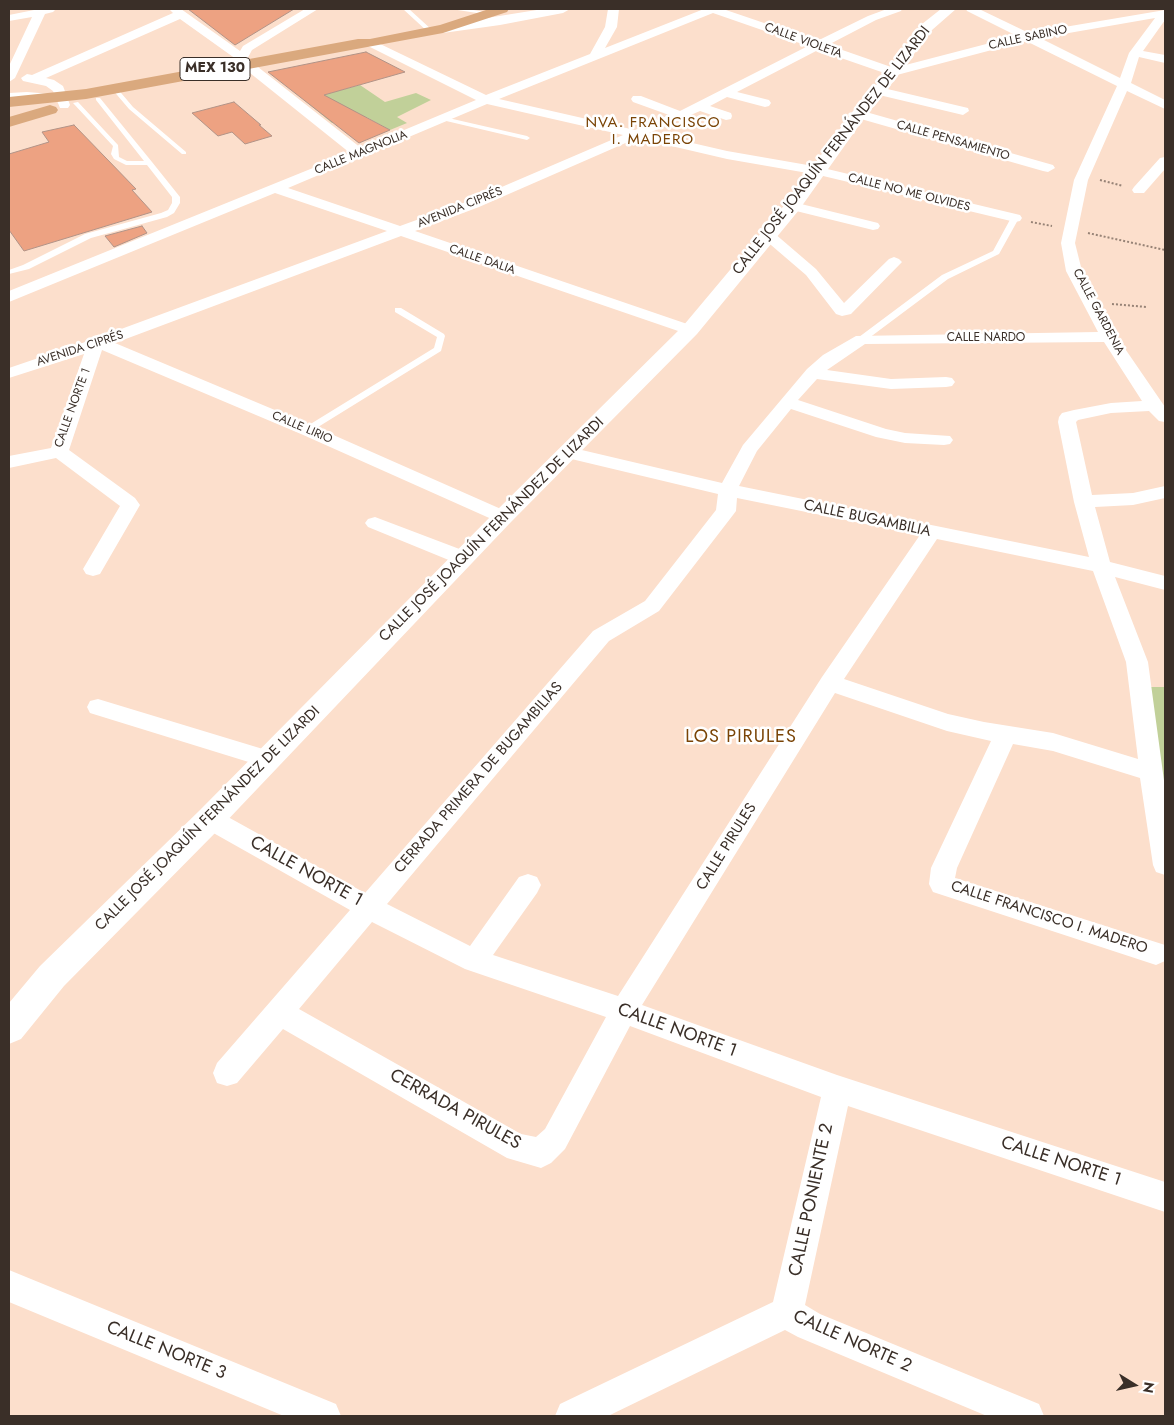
<!DOCTYPE html>
<meta charset="utf-8">
<style>
body{margin:0}
#map{position:relative;width:1174px;height:1425px;overflow:hidden;background:#fcdfcc;font-family:Jost,sans-serif}
canvas{display:block}
.frame{position:absolute;inset:0;border:10px solid #3a2f28;pointer-events:none}
.north{position:absolute;left:1109px;top:1360px;width:50px;height:50px;-webkit-text-stroke:4px #fff;paint-order:stroke;rotate:100deg;font-size:14px;font-weight:700;line-height:20px;text-align:center;color:#3a2f28}
.north::after{content:'';display:block;margin:auto;width:18px;height:22px;background:#3a2f28;clip-path:polygon(50% 0,100% 100%,50% 72%,0 100%)}
</style>
<div id="map">
<canvas width="1174" height="1425"></canvas>
<div class="frame"></div>
<div class="north">N</div>
</div>
<script>
const c = document.querySelector('canvas').getContext('2d');
c.lineJoin = 'round';
function fillPath(path, color) { c.fillStyle = color; c.fill(path, 'evenodd'); }
const poly = rows => new Path2D(rows.map(r => 'M' + r).join(''));
function stroke(path, color, width, dash) { c.strokeStyle = color; c.lineWidth = width; c.lineCap = dash ? 'butt' : 'round'; c.setLineDash(dash || []); c.stroke(path); }
function drawText(font, color, halo, rows, align = 'center') {
  c.font = font + ' Jost,sans-serif'; c.lineWidth = 5; c.setLineDash([]); c.textBaseline = 'middle'; c.strokeStyle = halo; c.fillStyle = color; for (const [text, x, y, turn = 0] of rows) {
    c.save(); c.translate(x, y); c.rotate((+turn || 0) * Math.PI / 180); c.textAlign = isNaN(turn) ? turn : align; if (halo) c.strokeText(text, 0, 0); c.fillText(text, 0, 0); c.restore();
  }
}
const green = poly([
 [360,85,385,102,416,93,431,100,397,117,407,123,390,130,366,117,347,122,343,120,332,123,304,100],
 [1146,687,1165,687,1165,817]
]);
const building = poly([
 [188,9,294,9,235,45,188,9],
 [366,52,405,72,324,95,390,130,359,143,268,72,366,52],
 [234,102,261,125,259,125,272,136,245,144,232,132,218,136,192,113,234,102],
 [74,125,136,189,132,190,152,212,24,251,9,230,9,154,49,142,42,132,74,125],
 [142,226,147,233,114,247,105,236,142,226]
]);
const path = poly([
 [1100,180,1123,186],
 [1031,222,1052,226],
 [1088,233,1165,250],
 [1112,304,1147,307]
]);
const service = poly([
 [403,9,409,9,432,30,432,32,428,32,403,9],
 [451,9,467,9,493,13,490,15,451,9],
 [112,87,116,87,133,107,186,152,186,154,182,154,129,109,112,89,112,87],
 [27,92,51,94,54,96,51,98,9,97,9,93,27,92],
 [96,98,100,98,152,162,180,197,180,203,174,213,167,217,91,238,29,269,9,274,9,270,23,265,85,234,161,213,168,210,172,203,172,197,147,165,126,165,114,159,111,154,113,146,73,103,78,102,118,145,119,157,127,161,144,161,96,100,96,98],
 [444,117,527,136,530,138,527,140,442,120,441,119,444,117],
 [1012,216,1019,218,999,254,948,279,865,341,859,341,859,337,942,275,993,251,1012,216],
 [395,308,401,308,444,334,445,336,441,351,310,432,304,432,304,428,434,348,437,337,395,312,395,308]
]);
const minor = poly([
 [39,9,55,10,53,12,45,14,15,78,9,82,9,66,32,17,9,21,9,15,39,9],
 [169,9,181,9,240,51,243,46,305,9,318,9,252,50,244,65,228,78,224,79,218,75,236,59,180,19,46,78,54,80,63,86,70,105,68,108,60,108,53,91,46,86,23,81,21,78,27,74,32,75,173,13,169,9],
 [608,9,619,9,617,27,605,48,704,9,723,9,817,41,868,16,887,9,902,9,901,11,876,20,828,45,894,68,1017,36,967,11,966,9,979,9,1029,33,1165,10,1165,20,1143,51,1165,55,1165,63,1139,57,1131,83,1165,100,1165,109,1127,91,1088,180,1075,243,1082,271,1117,337,1165,407,1165,422,1159,421,1149,411,1111,413,1078,420,1076,422,1092,495,1133,493,1165,486,1165,498,1133,505,1095,507,1110,562,1165,576,1165,590,1115,577,1148,662,1165,788,1165,875,1156,872,1153,865,1140,778,1053,751,1013,744,957,868,955,878,1165,945,1165,961,1156,965,933,892,929,884,931,868,991,741,947,731,835,693,642,1005,837,1075,1165,1182,1165,1212,848,1106,805,1305,820,1314,1039,1404,1044,1416,987,1416,798,1337,785,1330,608,1416,555,1416,560,1404,773,1302,821,1097,630,1026,565,1149,551,1163,541,1168,507,1158,283,1029,237,1083,227,1086,217,1083,213,1073,217,1063,350,910,201,826,198,819,201,812,210,809,219,812,365,893,593,631,645,601,716,510,718,494,563,457,560,453,563,449,569,447,722,483,743,445,807,369,823,355,856,336,1098,332,1066,271,1061,243,1074,180,1117,86,1026,41,893,76,818,50,737,92,769,100,771,103,769,106,765,107,727,97,710,106,731,113,732,116,731,119,726,120,700,111,649,133,727,151,819,167,1020,215,1022,218,1020,221,1015,222,819,175,727,159,637,138,479,207,415,231,696,327,698,330,696,333,684,333,401,236,115,343,313,426,510,513,513,517,510,521,503,523,496,521,301,434,102,350,69,450,135,498,140,505,100,574,93,576,86,574,83,569,120,506,56,458,9,468,9,456,51,448,84,354,9,378,9,368,94,339,387,231,275,193,9,302,9,291,350,153,250,73,248,70,250,67,258,67,361,148,476,100,366,45,364,43,366,41,374,41,486,95,590,54,605,27,608,9],
 [713,13,808,46,680,111,641,96,633,96,631,99,633,102,669,115,635,130,499,99,713,13],
 [1155,18,1129,53,1120,78,1040,38,1155,18],
 [487,104,623,135,469,201,400,226,288,188,487,104],
 [1104,342,1142,401,1111,403,1074,410,1062,413,1059,417,1058,422,1074,502,1089,557,739,486,757,451,791,409,876,437,905,443,944,445,950,444,953,440,950,436,905,433,886,429,798,400,817,379,891,389,946,387,952,386,955,382,952,378,946,377,891,379,827,370,865,344,1104,342],
 [737,498,920,535,822,677,618,996,493,955,537,893,541,885,537,877,528,874,519,877,470,946,387,904,609,641,659,611,733,515,736,511,737,498],
 [937,539,1093,571,1126,662,1138,759,1053,733,984,722,948,714,844,679,937,539],
 [372,922,465,969,606,1017,545,1129,536,1137,521,1134,299,1009,372,922],
 [879,87,968,108,969,111,963,115,875,94,873,91,879,87],
 [859,110,1053,165,1055,168,1048,172,1043,171,854,117,853,114,859,110],
 [1165,157,1165,169,1144,193,1134,193,1132,190,1134,187,1160,158,1165,157],
 [793,202,878,223,880,226,878,229,873,230,788,209,786,206,788,203,793,202],
 [769,232,774,233,816,269,844,303,889,259,894,257,899,259,902,262,851,314,842,316,836,314,806,275,764,239,762,236,764,233,769,232],
 [375,517,470,553,473,558,470,563,463,565,456,563,368,527,365,523,368,519,375,517],
 [98,699,276,753,280,759,276,765,268,768,90,713,87,707,90,701,98,699],
 [9,1270,336,1404,341,1416,284,1416,9,1302,9,1270]
]);
const tertiary = poly([
 [543,9,570,9,563,13,500,25,443,33,436,29,443,25,543,9],
 [941,9,956,9,932,30,884,94,865,117,799,210,697,334,511,522,220,828,64,986,21,1039,9,1044,9,1003,40,966,200,810,495,512,683,326,787,202,853,111,874,88,922,24,941,9]
]);
const primary = poly([
 [489,9,509,9,507,12,443,33,86,99,9,107,9,97,86,89,358,39,370,39,440,25,489,9],
 [50,105,56,107,58,110,56,113,9,127,9,117,50,105]
]);
const farStreetnames = [
 ["CALLE SABINO",1028,38,-12],
 ["CALLE VIOLETA",803,41,20],
 ["CALLE PENSAMIENTO",953,141,16],
 ["CALLE MAGNOLIA",361,153,-22],
 ["CALLE NO ME OLVIDES",909,193,14],
 ["AVENIDA CIPRÉS",460,208,-22],
 ["CALLE DALIA",482,260,19],
 ["CALLE GARDENIA",1098,312,62],
 ["CALLE NARDO",986,338],
 ["AVENIDA CIPRÉS",80,349,-18],
 ["CALLE NORTE 1",73,408,-70],
 ["CALLE LIRIO",302,428,23]
];
const shields = [
 [215,69,70]
];
const shieldNames = [
 ["MEX 130",215,69]
];
const farQuarternames = [
 ["NVA. FRANCISCO",653,123],
 ["I. MADERO",653,140]
];
const streetNames = [
 ["CALLE JOSÉ JOAQUÍN FERNÁNDEZ DE LIZARDI",832,151,-52],
 ["CALLE BUGAMBILIA",867,519,12],
 ["CALLE JOSÉ JOAQUÍN FERNÁNDEZ DE LIZARDI",492,530,-45],
 ["CERRADA PRIMERA DE BUGAMBILIAS",479,778,-49],
 ["CALLE JOSÉ JOAQUÍN FERNÁNDEZ DE LIZARDI",208,819,-45],
 ["CALLE PIRULES",727,847,-58],
 ["CALLE FRANCISCO I. MADERO",1049,918,18]
];
const quarterNames = [
 ["LOS PIRULES",741,738]
];
const nearStreetnames = [
 ["CALLE NORTE 1",306,872,29],
 ["CALLE NORTE 1",677,1031,20],
 ["CERRADA PIRULES",455,1110,29],
 ["CALLE NORTE 1",1061,1162,18],
 ["CALLE PONIENTE 2",812,1200,-78],
 ["CALLE NORTE 2",852,1342,24],
 ["CALLE NORTE 3",166,1351,22]
];
fillPath(green, '#c1d099');
fillPath(building, '#eda282');
stroke(building, '#b19387', 1);
stroke(path, '#978376', 2, [2, 2]);
fillPath(service, '#fff');
fillPath(minor, '#fff');
fillPath(tertiary, '#fff');
fillPath(primary, '#daa97e');
drawText('12px', '#3a2f28', '#fff', farStreetnames);
for (const [x, y, w] of shields) { const box = new Path2D(); box.roundRect(x - w / 2, y - 11.5, w, 23, 4); c.fillStyle = '#fff'; c.fill(box); stroke(box, '#3a2f28', 1); }
drawText('bold 14px', '#3a2f28', null, shieldNames);
c.letterSpacing = '1px';
drawText('15px', '#7a4406', '#fff', farQuarternames);
c.letterSpacing = '0px';
drawText('15px', '#3a2f28', '#fff', streetNames);
c.letterSpacing = '1px';
drawText('18px', '#7a4406', '#fff', quarterNames);
c.letterSpacing = '0px';
drawText('18px', '#3a2f28', '#fff', nearStreetnames);
</script>
